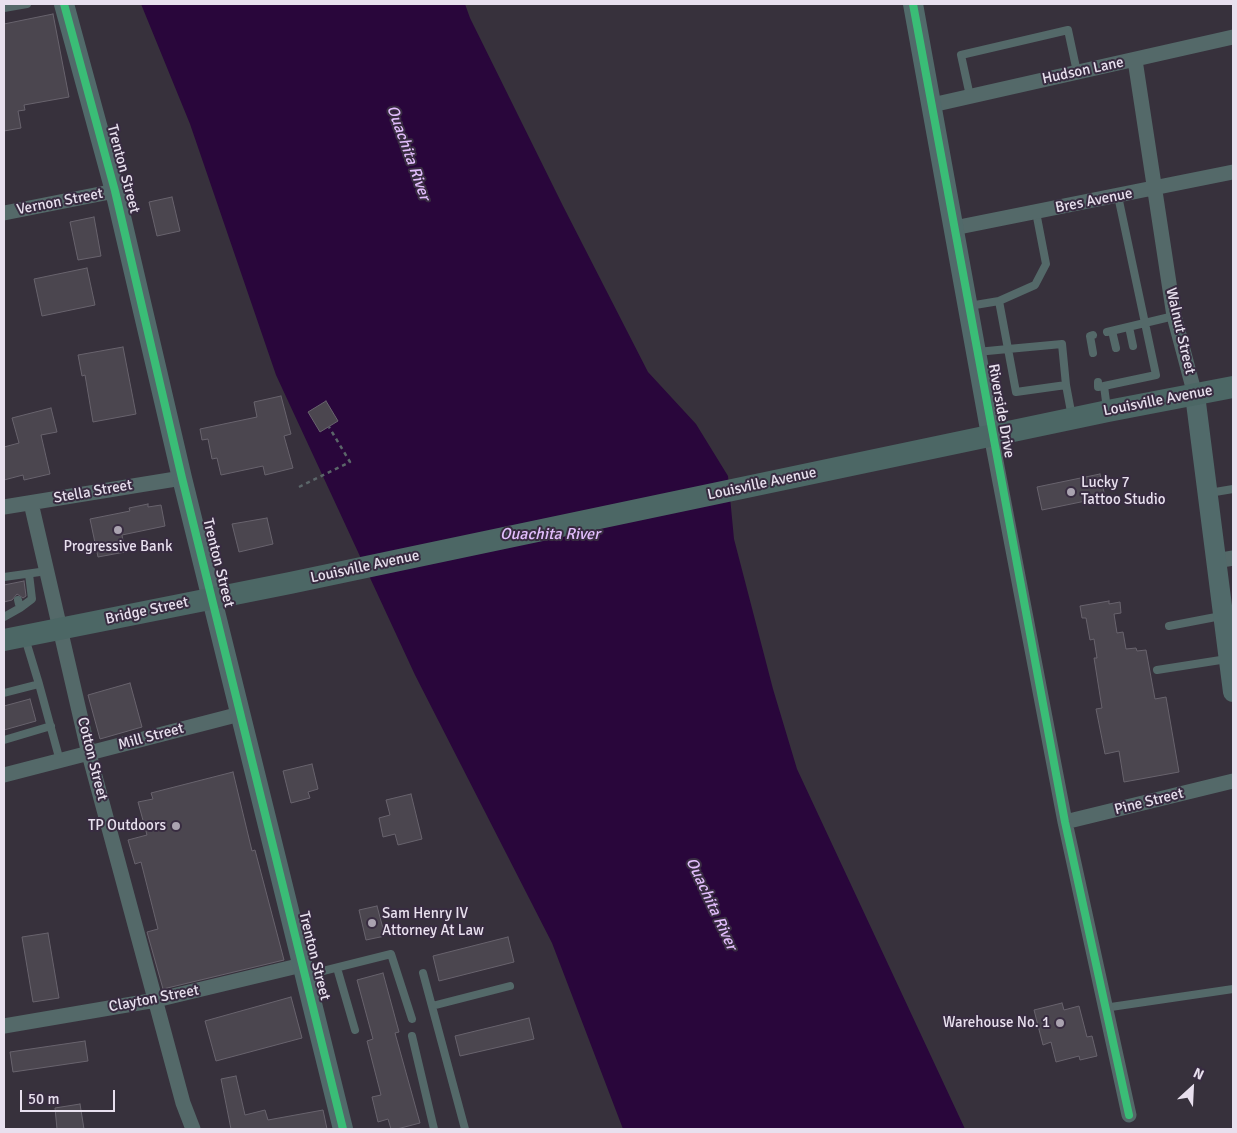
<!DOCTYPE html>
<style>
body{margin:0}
#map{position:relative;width:1237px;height:1133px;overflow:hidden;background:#37313c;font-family:Signika,sans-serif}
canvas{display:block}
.frame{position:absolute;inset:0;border:5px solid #e8e0ee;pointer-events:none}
.north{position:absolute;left:1167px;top:1063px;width:50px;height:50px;-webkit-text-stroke:4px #382c41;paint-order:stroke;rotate:25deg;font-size:14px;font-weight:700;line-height:20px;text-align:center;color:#e8e0ee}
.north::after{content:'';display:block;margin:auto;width:18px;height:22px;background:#e8e0ee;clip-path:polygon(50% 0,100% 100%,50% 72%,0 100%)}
.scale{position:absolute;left:20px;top:1090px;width:95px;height:22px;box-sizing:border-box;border:2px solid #e8e0ee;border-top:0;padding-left:6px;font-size:15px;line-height:18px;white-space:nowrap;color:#e8e0ee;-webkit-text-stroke:4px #382c41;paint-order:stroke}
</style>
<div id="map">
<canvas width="1237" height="1133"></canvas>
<div class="frame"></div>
<div class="north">N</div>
<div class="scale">50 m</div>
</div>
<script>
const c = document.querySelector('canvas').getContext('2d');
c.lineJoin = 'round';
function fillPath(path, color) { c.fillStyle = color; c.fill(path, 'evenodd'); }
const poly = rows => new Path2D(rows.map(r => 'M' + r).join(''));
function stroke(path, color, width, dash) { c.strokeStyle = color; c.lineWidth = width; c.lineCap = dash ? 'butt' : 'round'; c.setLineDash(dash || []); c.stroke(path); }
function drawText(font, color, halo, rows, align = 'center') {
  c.font = font + ' Signika,sans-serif'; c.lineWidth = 4; c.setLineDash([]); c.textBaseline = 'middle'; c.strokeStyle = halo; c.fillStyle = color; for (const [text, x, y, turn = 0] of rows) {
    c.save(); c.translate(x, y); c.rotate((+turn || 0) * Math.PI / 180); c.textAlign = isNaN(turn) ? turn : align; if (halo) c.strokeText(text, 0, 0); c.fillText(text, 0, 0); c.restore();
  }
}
const water = poly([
 [141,4,465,4,470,18,563,206,648,372,696,424,728,476,734,539,773,689,797,769,965,1129,623,1129,552,943,415,675,276,375,190,124]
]);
const building = poly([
 [53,14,69,97,24,105,25,110,18,111,21,128,4,131,4,24,53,14],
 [172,197,180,231,157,236,149,202,172,197],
 [94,217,101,256,78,260,70,222,94,217],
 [87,268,95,305,42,316,34,279,87,268],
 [123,347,136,414,93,422,85,375,82,376,78,355,123,347],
 [281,396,291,434,284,436,293,468,265,475,263,466,221,475,217,458,212,459,208,439,202,440,200,429,257,417,254,402,281,396],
 [326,401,338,421,320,432,308,412,326,401],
 [51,408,57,432,41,435,50,474,24,480,23,475,4,480,4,447,19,443,12,418,51,408],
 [1100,474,1105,497,1042,510,1037,487,1100,474],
 [148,504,148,507,161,505,165,526,122,535,125,552,98,557,90,519,130,511,129,508,148,504],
 [267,518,273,544,239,552,232,524,267,518],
 [24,581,26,596,23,598,17,594,12,600,4,602,4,585,24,581],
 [1109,601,1109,604,1120,602,1121,613,1114,614,1117,633,1123,632,1126,649,1136,648,1137,651,1146,650,1155,699,1166,697,1179,772,1124,782,1119,751,1105,754,1096,709,1102,708,1094,658,1097,658,1094,639,1090,640,1086,618,1082,618,1080,606,1109,601],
 [130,683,142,727,100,739,88,695,130,683],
 [30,699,36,721,4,730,4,706,30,699],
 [312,764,318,789,308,792,310,798,291,803,283,771,312,764],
 [233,772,252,851,255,850,284,960,163,989,147,932,158,929,141,862,135,864,128,840,147,835,138,802,153,799,151,793,233,772],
 [411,794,422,839,398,845,395,834,383,837,379,818,390,815,386,800,411,794],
 [377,906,385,936,366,940,359,910,377,906],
 [48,933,59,998,33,1002,22,937,48,933],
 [508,937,514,962,439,981,433,956,508,937],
 [383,973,399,1032,395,1033,420,1123,397,1129,391,1129,388,1119,378,1122,372,1097,381,1095,367,1041,373,1039,357,980,383,973],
 [291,997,302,1038,216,1061,205,1021,291,997],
 [1062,1003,1064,1010,1079,1006,1087,1037,1092,1036,1097,1056,1080,1060,1079,1056,1056,1062,1051,1042,1043,1045,1034,1010,1062,1003],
 [529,1018,534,1039,460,1056,455,1036,529,1018],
 [85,1041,88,1061,13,1072,10,1052,85,1041],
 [236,1076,245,1115,265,1110,268,1120,323,1110,327,1129,231,1129,221,1079,236,1076],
 [80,1104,84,1129,57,1129,55,1108,80,1104]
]);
const path = poly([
 [299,487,350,462,329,427]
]);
const lane = poly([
 [4,8,27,4],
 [970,96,961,55,1068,30,1077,72],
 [969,306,999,301],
 [1129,327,1133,346],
 [1112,331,1116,348],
 [1107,332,1174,316],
 [1093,335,1090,336,1093,353],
 [977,352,1008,349,1062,344,1066,385,1016,392,1008,349,999,301,1035,285,1046,264,1036,212],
 [1098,382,1098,387,1104,386],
 [1066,385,1072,417],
 [1107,409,1104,386,1156,375,1118,196],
 [1209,493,1233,489],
 [4,577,47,571],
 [20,608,32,599,29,574],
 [4,617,20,608,18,600],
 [1169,626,1221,616],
 [1157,670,1227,659],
 [39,684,60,761],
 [4,693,39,684,25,638],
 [4,740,51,726],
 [337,968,355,1030],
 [423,973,465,1129],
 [307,975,391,954,412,1019],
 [432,1006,510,986],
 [1104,1008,1233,989],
 [412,1036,434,1129]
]);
const street = poly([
 [1135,60,1174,316,1195,395],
 [932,105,1233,37],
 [4,213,115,191],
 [954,228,1233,172],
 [991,435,1065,822,1129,1115],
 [31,503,89,754,183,1103,193,1129],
 [4,507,182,478],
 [1216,561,1233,558],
 [4,775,240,714],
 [1065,822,1233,781],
 [4,1026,156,1000,302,965]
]);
const secondary = poly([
 [64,4,115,191,182,478,343,1129],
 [913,4,991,435],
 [1195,395,1233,692]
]);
const primary = poly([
 [4,640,290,583,1108,411,1233,387]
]);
const cycleway = poly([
 [64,4,115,191,182,478,343,1129],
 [913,4,1065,822,1129,1115]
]);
const markers = [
 [1071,492,5,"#aaa3b0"],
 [118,530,5,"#aaa3b0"],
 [176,826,5,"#aaa3b0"],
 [372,923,5,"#aaa3b0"],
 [1060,1023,5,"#aaa3b0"]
];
const streetNames = [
 ["Hudson Lane",1083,71,-12],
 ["Trenton Street",123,169,75],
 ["Bres Avenue",1094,201,-11],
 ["Vernon Street",60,202,-11],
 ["Walnut Street",1180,331,77],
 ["Louisville Avenue",1158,401,-11],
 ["Riverside Drive",1001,411,80],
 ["Louisville Avenue",762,484,-12],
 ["Stella Street",93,492,-10],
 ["Trenton Street",218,563,76],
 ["Louisville Avenue",365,567,-12],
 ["Bridge Street",147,611,-12],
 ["Mill Street",151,737,-15],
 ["Cotton Street",92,759,76],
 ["Pine Street",1149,802,-14],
 ["Trenton Street",314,956,76],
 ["Clayton Street",154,999,-11]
];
const poiNames = [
 ["Lucky 7",1081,483],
 ["Tattoo Studio",1081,500],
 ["Progressive Bank",118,547,"center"],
 ["TP Outdoors",166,826,"right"],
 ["Sam Henry IV",382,914],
 ["Attorney At Law",382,931],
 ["Warehouse No. 1",1050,1023,"right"]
];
const waterNames = [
 ["Ouachita River",408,153,70],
 ["Ouachita River",550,535],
 ["Ouachita River",711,904,65]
];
fillPath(water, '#29063b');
fillPath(building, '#4b464f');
stroke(building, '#68636d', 1);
stroke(path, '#5b6669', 2.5, [4, 4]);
stroke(lane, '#546969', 8);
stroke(street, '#546969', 15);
stroke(secondary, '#516a6a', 20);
stroke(primary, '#4c6765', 22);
stroke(cycleway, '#3abd76', 8);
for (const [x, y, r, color] of markers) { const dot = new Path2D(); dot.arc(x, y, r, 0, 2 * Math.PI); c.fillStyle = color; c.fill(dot); stroke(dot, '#382c41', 2); }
drawText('15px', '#e8e0ee', '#382c41', streetNames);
drawText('15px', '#e8e0ee', '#382c41', poiNames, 'left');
drawText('italic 16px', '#e2bdfc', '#382c41', waterNames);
</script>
